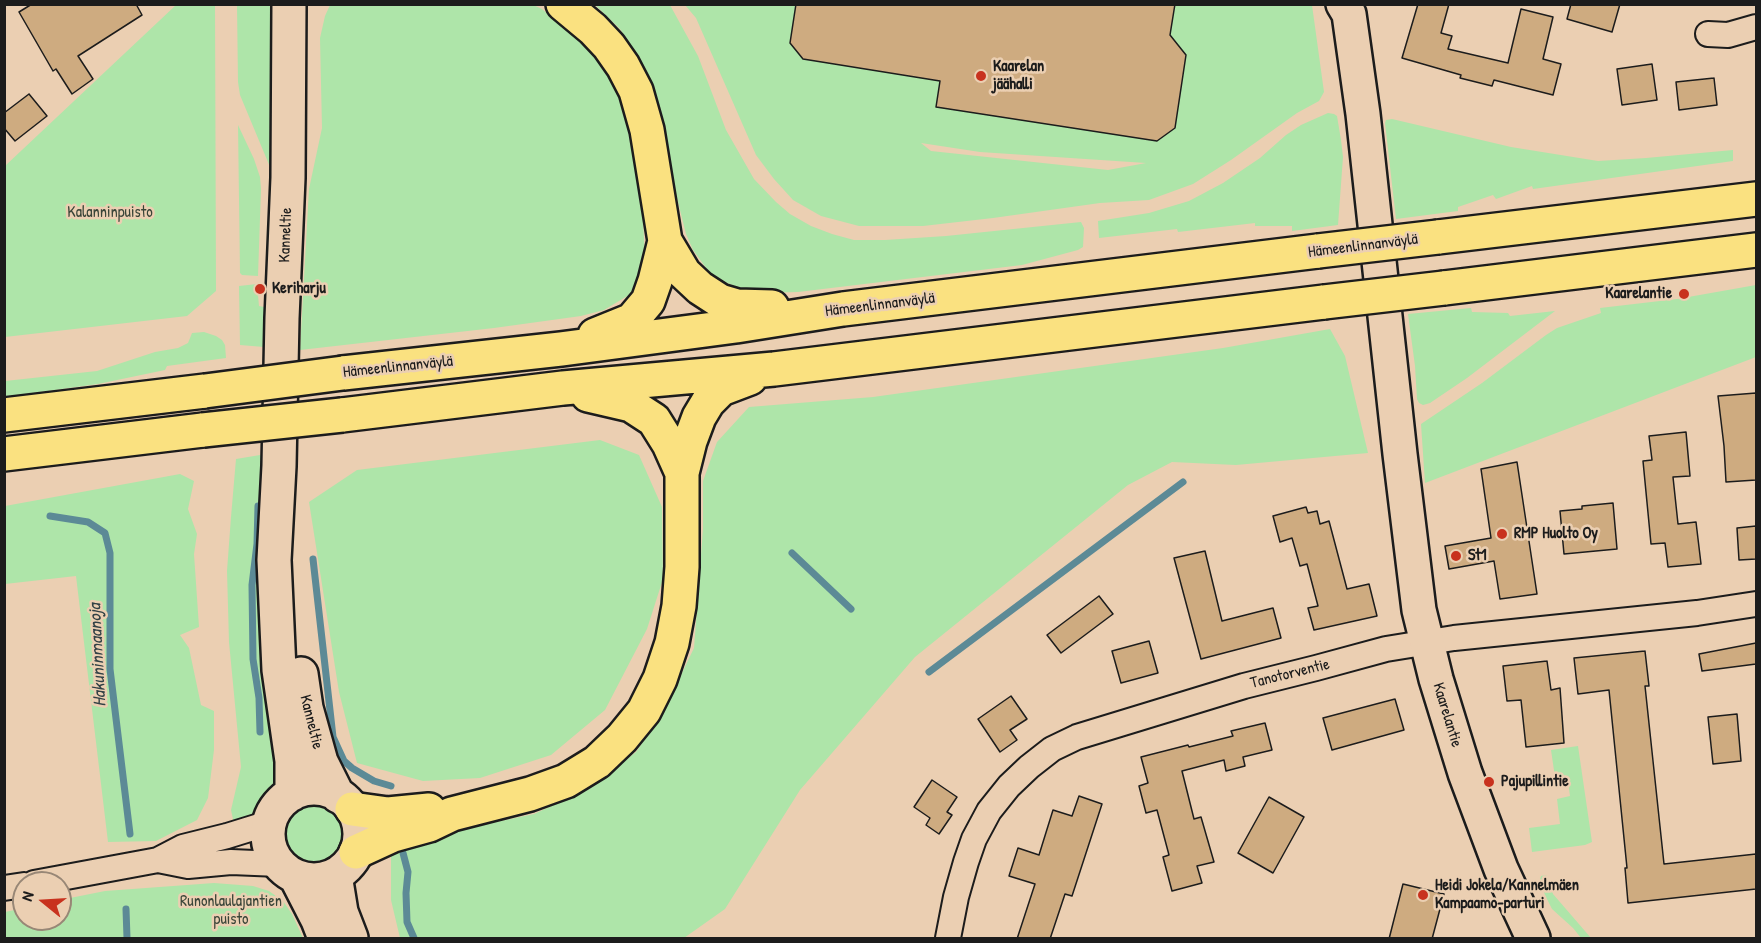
<!DOCTYPE html>
<meta charset="utf-8">
<style>
body{margin:0}
#map{position:relative;width:1761px;height:943px;overflow:hidden;background:#ebcfb2;font-family:"Patrick Hand",sans-serif}
canvas{display:block}
.frame{position:absolute;inset:0;border:6px solid #1c1c1c;pointer-events:none}
.north{position:absolute;left:12px;top:871px;width:60px;height:60px;box-sizing:border-box;background:#ebcfb2;border:2px solid #988776;border-radius:50%;rotate:288deg;font-size:16px;font-weight:700;line-height:24px;text-align:center;color:#1c1c1c}
.north::after{content:'';display:block;margin:auto;width:21px;height:27px;background:#c8321e;clip-path:polygon(50% 0,100% 100%,50% 72%,0 100%)}
</style>
<div id="map">
<canvas width="1761" height="943"></canvas>
<div class="frame"></div>
<div class="north">N</div>
</div>
<script>
const c = document.querySelector('canvas').getContext('2d');
c.lineJoin = 'round';
function fillPath(path, color) { c.fillStyle = color; c.fill(path, 'evenodd'); }
const poly = rows => new Path2D(rows.map(r => 'M' + r).join(''));
function stroke(path, color, width, dash) { c.strokeStyle = color; c.lineWidth = width; c.lineCap = dash ? 'butt' : 'round'; c.setLineDash(dash || []); c.stroke(path); }
function drawText(font, color, halo, rows, align = 'center') {
  c.font = font + ' "Patrick Hand",sans-serif'; c.lineWidth = 5; c.setLineDash([]); c.textBaseline = 'middle'; c.strokeStyle = halo; c.fillStyle = color; for (const [text, x, y, turn = 0] of rows) {
    c.save(); c.translate(x, y); c.rotate((+turn || 0) * Math.PI / 180); c.textAlign = isNaN(turn) ? turn : align; if (halo) c.strokeText(text, 0, 0); c.fillText(text, 0, 0); c.restore();
  }
}
const green = poly([
 [531,4,542,9,588,48,611,81,625,107,636,154,643,220,645,256,639,281,629,295,604,310,581,316,494,328,300,350,309,189,322,128,320,38,325,16,330,5],
 [176,5,215,5,216,291,187,316,5,337,5,166],
 [237,5,275,5,274,164,270,167,240,95,238,82],
 [595,5,670,5,698,56,726,130,754,179,776,202,790,214,811,226,832,234,854,240,885,240,946,236,1081,222,1084,228,1083,247,1078,250,1022,265,798,292,764,293,742,289,722,281,709,272,693,250,686,234,674,186,658,109,650,80,637,55,620,29],
 [685,5,1312,5,1324,92,1319,101,1297,113,1231,160,1193,184,1149,200,1100,203,993,218,923,226,859,226,821,216,793,200,774,179,756,155,696,18],
 [921,143,980,152,1146,163,1108,170,931,151],
 [1328,113,1334,114,1337,116,1341,140,1343,157,1338,225,1292,231,1292,226,1255,226,1255,223,1178,232,1177,229,1099,238,1098,221,1149,213,1189,201,1223,183,1260,158,1286,135,1301,125],
 [1392,119,1511,147,1598,161,1646,158,1733,150,1733,161,1533,189,1532,186,1496,199,1493,195,1458,207,1458,211,1396,219,1385,123,1386,120],
 [238,125,254,159,260,177,261,189,258,276,242,275,240,273],
 [257,284,259,306,264,307,264,347,240,345,239,286],
 [1756,285,1756,357,1425,483,1421,424,1482,383,1546,335,1557,328,1601,313,1600,308,1677,299],
 [1471,308,1472,312,1508,313,1510,316,1555,311,1467,378,1430,403,1423,405,1419,403,1417,399,1415,366,1408,314],
 [1330,329,1345,356,1368,453,1236,465,1172,462,1128,485,915,657,800,790,725,909,684,938,400,938,391,900,391,844,534,814,586,790,636,752,665,708,694,648,703,529,703,481,717,442,749,407,873,397,1223,348],
 [204,332,216,336,222,340,225,345,226,358,167,366,165,370,98,384,5,397,5,381,97,371,155,352,178,348,188,343,192,333],
 [600,440,639,455,662,507,663,579,647,629,605,710,551,755,480,778,423,781,357,763,339,692,309,502,357,470],
 [266,454,277,721,276,783,268,800,251,818,234,824,231,810,241,767,229,642,227,571,231,517,236,459],
 [180,474,194,481,188,509,197,534,194,554,199,627,180,635,189,648,201,705,214,711,214,750,208,798,197,820,156,841,108,842,76,576,5,584,5,506],
 [1578,746,1592,842,1585,845,1532,852,1529,828,1560,824,1557,799,1570,796,1568,782,1556,784,1551,750],
 '283 832a31 31 0 1 1 62 0a31 31 0 1 1-62 0Z',
 [1546,875,1549,880,1553,894,1591,938,1581,938,1573,928,1552,909,1545,895,1540,880,1541,876],
 [214,883,253,886,269,891,283,901,292,914,303,938,5,938,5,912,24,908,24,919,60,919,60,900,105,891]
]);
const stream = poly([
 [258,506,257,544,252,585,253,659,259,698,260,732],
 [50,516,88,522,105,533,110,553,110,669,130,834],
 [792,553,851,609],
 [313,559,333,737,344,761,352,768,374,781,391,786],
 [929,672,1183,482],
 [403,853,408,872,406,893,407,922,414,938],
 [126,909,127,938]
]);
const building = poly([
 [32,4,136,4,142,15,78,56,93,79,72,94,56,69,53,71,19,12,32,4],
 [796,4,1175,4,1170,35,1186,55,1175,128,1157,141,936,107,940,81,803,59,790,43,796,4],
 [1418,4,1449,4,1441,33,1452,36,1448,49,1508,63,1521,9,1553,17,1543,59,1561,64,1553,95,1494,80,1492,86,1460,78,1461,75,1402,58,1418,4],
 [1571,4,1620,4,1612,32,1567,19,1571,4],
 [1652,64,1657,100,1622,105,1617,69,1652,64],
 [1714,78,1717,105,1679,110,1676,82,1714,78],
 [29,94,47,116,15,141,4,128,4,113,29,94],
 [1756,393,1756,480,1726,482,1724,446,1718,396,1756,393],
 [1686,432,1690,476,1673,477,1678,524,1696,522,1701,564,1668,567,1665,543,1651,544,1643,461,1652,460,1649,436,1686,432],
 [1517,462,1537,594,1500,599,1494,561,1449,569,1445,546,1491,538,1481,469,1517,462],
 [1613,503,1617,549,1564,554,1560,511,1582,509,1582,506,1613,503],
 [1306,507,1308,513,1317,511,1320,524,1329,521,1347,589,1369,584,1377,616,1314,630,1308,608,1318,606,1307,564,1300,566,1292,538,1280,542,1273,516,1306,507],
 [1756,526,1756,559,1739,560,1737,528,1756,526],
 [1205,551,1222,621,1273,608,1281,638,1201,659,1174,558,1205,551],
 [1099,596,1113,614,1061,653,1047,635,1099,596],
 [1149,641,1158,673,1121,683,1112,651,1149,641],
 [1756,643,1756,664,1702,671,1699,654,1756,643],
 [1645,651,1649,686,1645,686,1664,864,1756,854,1756,889,1628,903,1625,868,1627,868,1609,690,1578,694,1574,658,1645,651],
 [1547,661,1551,690,1560,688,1564,743,1526,747,1521,700,1507,701,1503,666,1547,661],
 [1011,696,1027,719,1010,730,1017,740,1000,752,978,719,1011,696],
 [1395,699,1404,730,1332,750,1323,718,1395,699],
 [1737,714,1741,761,1713,764,1708,717,1737,714],
 [1265,723,1272,750,1243,757,1245,766,1226,771,1224,760,1182,771,1194,819,1201,817,1214,862,1197,866,1202,883,1172,891,1163,857,1169,855,1157,810,1146,813,1139,786,1148,783,1141,757,1188,745,1189,747,1233,736,1231,731,1265,723],
 [932,780,957,797,947,812,952,815,939,834,926,825,930,818,914,807,932,780],
 [1079,796,1102,804,1072,896,1065,894,1050,939,1017,939,1035,884,1009,876,1018,848,1039,855,1053,810,1072,816,1079,796],
 [1269,797,1304,817,1273,873,1238,853,1269,797],
 [1403,884,1444,894,1432,939,1389,939,1403,884]
]);
const minor = poly([
 [1708,34,1728,35,1756,27],
 [158,860,188,866,231,862,279,864],
 [34,883,158,860,183,847,227,836,269,823],
 [4,888,24,885],
 [948,938,956,897,966,862,974,839,989,811,1009,786,1029,767,1052,749,1077,737,1244,686,1316,668,1386,649,1454,638,1697,613,1756,604]
]);
const secondary = poly([
 [289,4,288,178,282,318,279,466,274,560,279,670,292,761,292,794],
 [1343,4,1349,14,1363,114,1400,454,1419,610,1436,679,1465,773,1501,869,1533,938],
 [301,674,306,708,321,762,338,796],
 '268 834a46 46 0 1 1 92 0a46 46 0 1 1-92 0Z',
 [335,875,341,912,351,938],
 [296,877,318,920,325,938]
]);
const trunk = poly([
 [563,4,593,29,609,46,623,66,636,91,647,130,665,241,684,273,700,288,720,301,737,306,772,307],
 [1438,237,1756,199],
 [1444,288,1756,250],
 [595,335,632,320,648,301,655,281,665,241],
 [343,373,561,349,736,326,843,309,1318,251],
 [588,395,631,405,654,420,669,444,682,473],
 [4,415,205,391],
 [342,415,563,388,774,369,1324,302],
 [4,454,203,430],
 [352,809,388,814,429,810],
 [356,852,393,835,429,825,452,814,530,794,566,781,597,762,622,738,644,711,660,679,672,643,679,606,682,567,682,473,690,441,699,417,708,402,721,389,750,378]
]);
const trunkBridge = poly([
 [1318,251,1438,237],
 [1324,302,1444,288],
 [205,391,343,373],
 [203,430,342,415]
]);
const markers = [
 [981,76,6,"#c8321e"],
 [260,289,6,"#c8321e"],
 [1684,294,6,"#c8321e"],
 [1502,534,6,"#c8321e"],
 [1456,556,6,"#c8321e"],
 [1489,782,6,"#c8321e"],
 [1423,895,6,"#c8321e"]
];
const poiNames = [
 ["Kaarelan",993,67],
 ["jäähalli",993,85],
 ["Keriharju",272,289],
 ["Kaarelantie",1672,294,"right"],
 ["RMP Huolto Oy",1514,534],
 ["St1",1468,556],
 ["Pajupillintie",1501,782],
 ["Heidi Jokela/Kannelmäen",1435,886],
 ["Kampaamo-parturi",1435,904]
];
const parkNames = [
 ["Kalanninpuisto",110,213],
 ["Runonlaulajantien",231,902],
 ["puisto",231,920]
];
const streetNames = [
 ["Kanneltie",286,235,-88],
 ["Hämeenlinnanväylä",1363,246,-7],
 ["Hämeenlinnanväylä",880,305,-7],
 ["Hämeenlinnanväylä",398,367,-6],
 ["Tanotorventie",1290,674,-14],
 ["Kaarelantie",1447,715,73],
 ["Kanneltie",311,722,76]
];
const waterNames = [
 ["Hakuninmaanoja",98,655,-93]
];
fillPath(green, '#aee5a9');
stroke(stream, '#5c8a96', 7);
fillPath(building, '#ceab80');
stroke(building, '#1c1c1c', 1.5);
stroke(minor, '#1c1c1c', 28);
stroke(secondary, '#1c1c1c', 38);
stroke(trunk, '#1c1c1c', 38);
stroke(minor, '#ebcfb2', 24);
stroke(secondary, '#ebcfb2', 33);
stroke(trunk, '#fae180', 33);
stroke(trunkBridge, '#1c1c1c', 38, []);
stroke(trunkBridge, '#fae180', 33);
for (const [x, y, r, color] of markers) { const dot = new Path2D(); dot.arc(x, y, r, 0, 2 * Math.PI); c.fillStyle = color; c.fill(dot); stroke(dot, '#ebcfb2', 2); }
drawText('bold 16px', '#1c1c1c', '#ebcfb2', poiNames, 'left');
drawText('16px', '#394438', '#ebcfb2', parkNames);
drawText('16px', '#1c1c1c', '#ebcfb2', streetNames);
drawText('italic 18px', '#314145', '#ebcfb2', waterNames);
</script>
